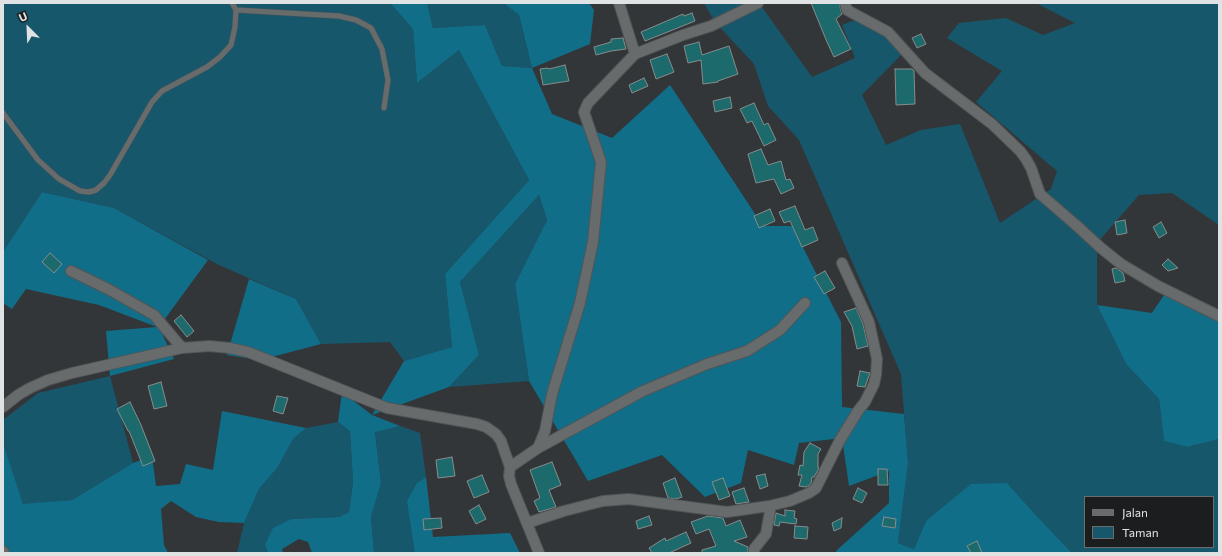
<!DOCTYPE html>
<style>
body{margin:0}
#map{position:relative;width:1222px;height:556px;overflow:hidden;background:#333638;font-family:Commissioner,sans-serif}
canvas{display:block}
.frame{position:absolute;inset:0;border:4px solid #e0e3e4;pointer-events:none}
.legend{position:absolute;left:1084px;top:496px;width:130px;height:52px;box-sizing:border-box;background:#1c1d1e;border:1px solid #6a6c6d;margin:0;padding:5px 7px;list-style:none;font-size:12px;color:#e0e3e4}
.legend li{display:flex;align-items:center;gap:8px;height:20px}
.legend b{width:20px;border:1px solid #6a6c6d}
.north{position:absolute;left:8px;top:8px;width:40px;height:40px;-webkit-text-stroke:3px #1c1d1e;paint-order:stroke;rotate:336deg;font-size:11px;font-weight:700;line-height:16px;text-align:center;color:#e0e3e4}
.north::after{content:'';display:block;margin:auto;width:14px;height:18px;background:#e0e3e4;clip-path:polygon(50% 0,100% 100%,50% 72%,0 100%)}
</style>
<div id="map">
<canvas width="1222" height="556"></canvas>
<div class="frame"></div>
<ul class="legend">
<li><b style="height:5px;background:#676b6c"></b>Jalan</li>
<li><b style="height:11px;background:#17576c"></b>Taman</li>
</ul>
<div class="north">U</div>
</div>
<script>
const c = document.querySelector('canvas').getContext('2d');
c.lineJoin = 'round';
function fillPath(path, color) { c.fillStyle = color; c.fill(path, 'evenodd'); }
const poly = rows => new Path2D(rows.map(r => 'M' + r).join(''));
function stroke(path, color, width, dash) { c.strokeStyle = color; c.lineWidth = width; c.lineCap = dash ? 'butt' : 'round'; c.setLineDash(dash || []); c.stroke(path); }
const green = poly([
 [3,3,390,3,413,29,417,83,459,50,529,180,445,274,452,347,404,361,390,342,321,344,296,299,219,265,114,208,42,192,3,252],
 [427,3,503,3,519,15,532,68,502,66,485,25,433,28],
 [704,3,759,3,812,77,855,58,842,25,860,18,887,31,901,55,862,95,886,145,921,130,960,124,1000,223,1051,189,1057,171,976,102,1002,71,947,38,959,23,1006,18,1043,35,1075,23,1036,3,1219,3,1219,225,1172,193,1139,195,1097,243,1097,305,1126,364,1159,399,1164,441,1187,447,1219,439,1219,551,1214,553,1072,553,1034,513,1007,483,926,521,914,549,898,543,908,463,901,374,799,140,768,106,754,64,715,22],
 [1085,497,1213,497,1213,547,1085,547],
 [539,195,547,220,515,284,529,381,449,387,479,355,460,282],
 [110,376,133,463,72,500,23,505,3,443,3,420,38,393],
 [338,422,350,431,353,482,349,512,339,517,292,519,265,545,268,553,237,553,244,523,259,489,278,467,293,439,306,428],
 [400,426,420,433,426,477,417,483,415,553,374,553,371,517,381,483,375,431]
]);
const forest = poly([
 [390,3,427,3,433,28,485,25,502,66,532,68,519,15,503,3,589,3,594,10,590,44,532,68,552,114,612,138,670,85,763,226,792,226,841,322,842,407,904,414,908,463,898,543,914,549,926,521,971,484,1007,483,1034,513,1072,553,837,553,836,551,889,503,889,471,849,486,842,438,799,443,794,465,748,450,741,483,705,497,662,455,588,481,529,381,515,284,547,220,539,195,460,282,479,355,449,387,372,415,400,426,375,432,381,483,371,517,374,553,312,553,308,542,299,539,282,549,283,553,268,553,265,545,273,528,292,519,339,517,349,512,353,482,350,431,338,422,342,392,372,415,404,361,452,347,445,274,529,180,459,50,417,83,413,29],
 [42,192,114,208,208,260,159,327,174,359,110,376,106,331,157,327,99,305,26,289,12,309,3,303,3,252],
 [249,279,296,299,321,344,260,360,227,355],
 [1166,292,1219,319,1219,439,1187,447,1164,441,1159,399,1126,364,1097,305,1152,313],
 [222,411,306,428,293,439,278,467,259,489,244,523,219,522,196,517,171,501,161,509,164,545,168,553,3,553,3,443,23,504,72,500,133,463,152,456,156,486,180,484,186,464,213,470],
 [426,477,433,537,510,533,520,553,415,553,407,501,417,483]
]);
const building = poly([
 [811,3,839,3,842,14,836,19,851,49,834,57,827,42,811,3],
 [692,13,695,21,645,41,641,32,683,14,684,16,692,13],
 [921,34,926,44,917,48,912,38,921,34],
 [623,38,626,49,611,51,596,55,594,47,611,42,611,39,623,38],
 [699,42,702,55,729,46,738,74,718,81,718,82,703,84,701,60,688,63,684,46,699,42],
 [667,54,674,72,656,79,650,60,667,54],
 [565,65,569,81,543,85,540,69,548,68,549,69,565,65],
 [895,69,912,69,914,71,915,104,896,105,895,69],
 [644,78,648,86,632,93,629,85,644,78],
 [730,97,732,108,715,112,713,101,730,97],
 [754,103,764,125,768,123,776,140,764,146,752,121,747,123,740,109,754,103],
 [761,149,768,165,781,161,786,180,790,179,794,188,781,194,774,179,756,183,748,154,761,149],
 [795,206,805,230,813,227,818,240,802,247,790,221,784,223,779,212,795,206],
 [770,209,775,221,759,228,754,216,770,209],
 [1125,220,1127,233,1117,235,1115,222,1125,220],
 [1161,222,1167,233,1159,238,1153,227,1161,222],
 [50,253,62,264,54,273,42,262,50,253],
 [1168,259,1178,268,1168,271,1162,265,1168,259],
 [1116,268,1123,273,1125,281,1115,283,1112,269,1116,268],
 [825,271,835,288,824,294,814,277,825,271],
 [856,308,863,324,868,346,857,349,852,326,844,312,856,308],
 [181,315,194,331,187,337,174,321,181,315],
 [860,371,870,373,865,387,857,386,860,371],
 [161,382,167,406,154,409,148,386,161,382],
 [277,396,288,398,283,414,273,411,277,396],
 [130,402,141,425,155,461,143,466,129,431,128,431,117,409,130,402],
 [810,443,821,449,818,454,818,468,819,468,814,477,812,477,811,484,806,487,799,486,802,475,798,475,800,465,803,466,804,452,810,443],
 [452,457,455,476,438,478,436,460,452,457],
 [552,462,561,485,549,490,556,507,539,512,534,501,540,498,530,470,552,462],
 [878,469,887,469,888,485,878,485,878,469],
 [765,474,768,486,760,489,756,476,765,474],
 [482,475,489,492,474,498,467,481,482,475],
 [675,478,682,497,676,499,668,498,663,483,675,478],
 [723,478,730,496,719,500,712,482,723,478],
 [744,488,749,502,736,504,732,492,744,488],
 [858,488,867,493,862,503,853,499,858,488],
 [479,505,486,519,476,524,469,511,479,505],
 [785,510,795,511,794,518,797,519,796,524,780,522,779,526,774,525,776,513,785,516,785,510],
 [649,516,652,525,638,529,636,521,649,516],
 [708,516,723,518,726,526,740,520,747,537,734,541,748,547,748,553,702,553,702,550,716,546,709,529,696,534,691,522,708,516],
 [884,517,896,519,895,528,882,526,884,517],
 [441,518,442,528,424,530,423,519,441,518],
 [842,518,841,528,834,531,832,523,842,518],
 [795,526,808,527,807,539,794,538,795,526],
 [686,532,691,543,669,553,652,553,649,548,665,538,666,541,686,532],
 [977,541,982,553,971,553,967,546,977,541]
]);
const lane = poly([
 [236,10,339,16,356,20,371,28,382,49,388,80,384,108],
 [3,113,38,160,59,179,80,191,89,192,96,190,104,183,110,175,152,102,162,91,207,67,220,57,231,45,235,27,236,10,232,3]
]);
const street = poly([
 [619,3,635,54],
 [845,3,847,10,888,32,925,73,992,124,1020,151,1026,159,1031,168,1040,194,1076,225,1101,248,1121,264,1158,286,1219,316],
 [71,271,108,289,154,315,182,348],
 [3,407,18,395,30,388,48,380,72,373,182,348,209,346,230,348,248,352,387,408,477,424,486,427,496,434,501,441,510,467,509,476,511,484,539,553],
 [538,448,643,391,707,364,747,351,780,330,805,303],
 [510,467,538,448,545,431,552,394,580,303,593,242,601,162,584,112,588,103,635,54,683,35,711,26,758,3],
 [527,523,564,511,603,501,629,499,727,512,769,506,790,501,809,493,816,488,840,440,858,411,865,402,874,384,876,375,877,359,869,322,842,263],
 [3,551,4,553],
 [754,553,754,549,766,534,770,511,769,506]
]);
fillPath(green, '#17576c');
fillPath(forest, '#106e89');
fillPath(building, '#1d6a6d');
stroke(building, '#878c8c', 1);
stroke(lane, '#525556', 6);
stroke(street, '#525556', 12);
stroke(lane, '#676b6c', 5);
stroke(street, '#676b6c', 10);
</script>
